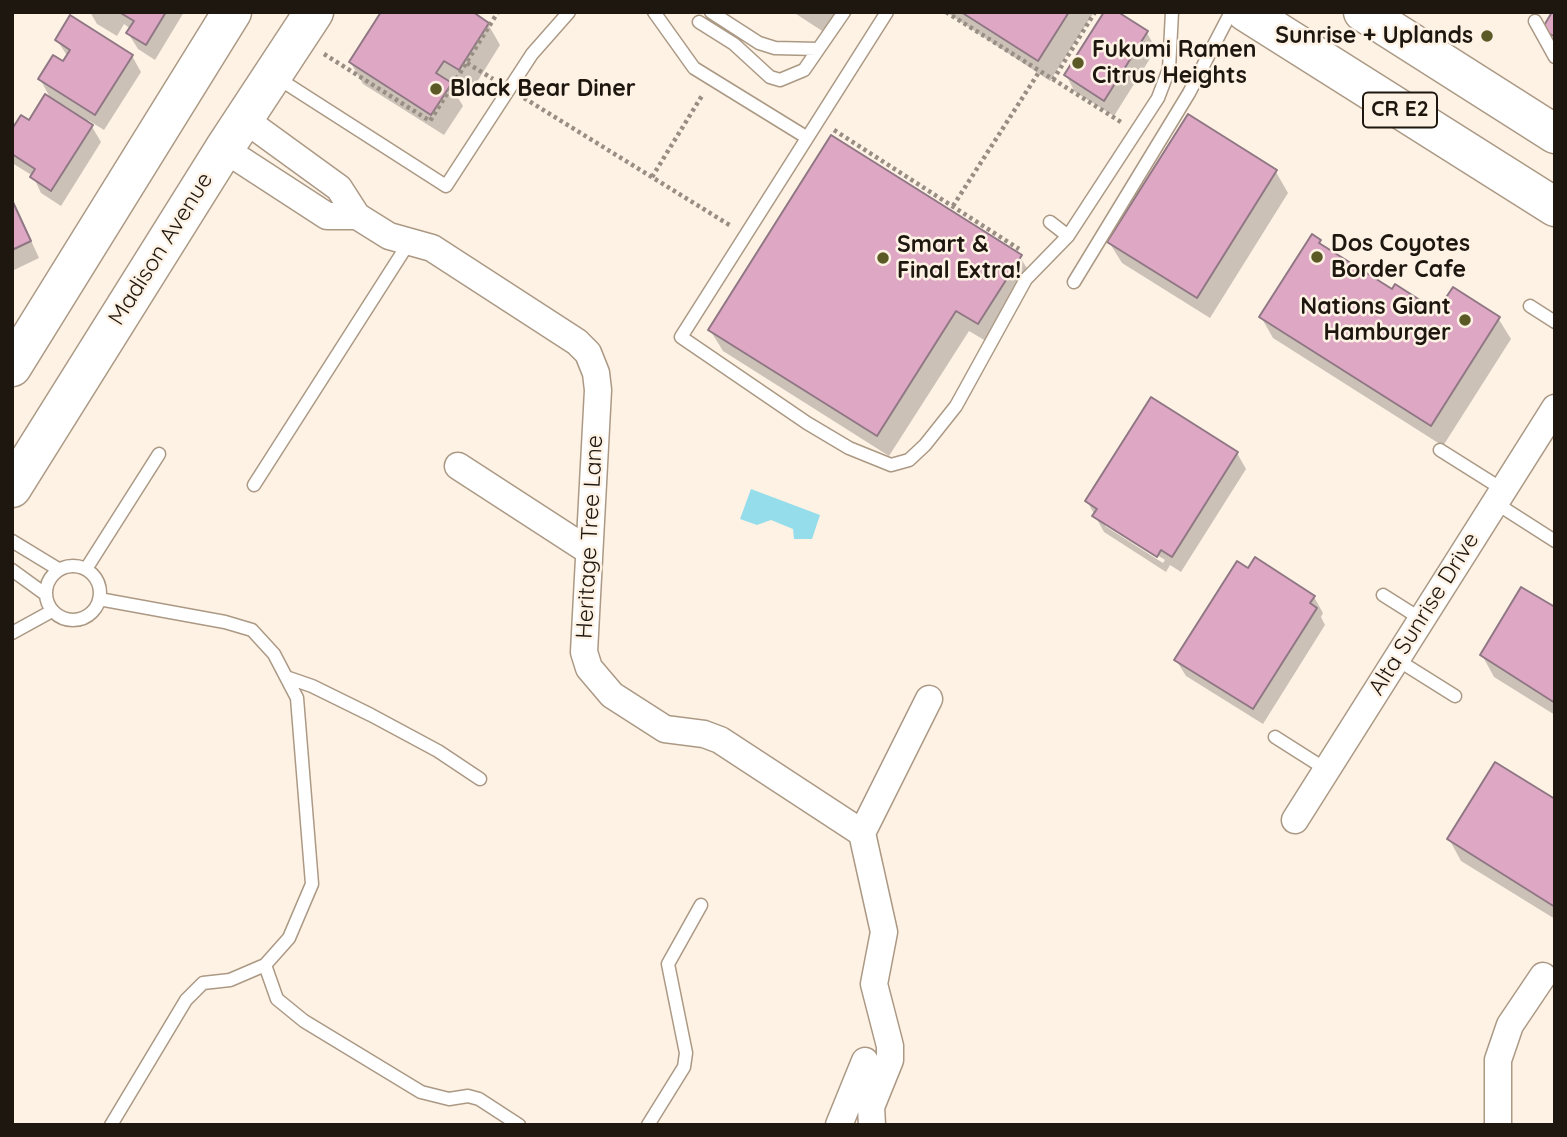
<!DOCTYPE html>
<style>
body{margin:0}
#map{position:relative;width:1567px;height:1137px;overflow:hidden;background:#fef2e5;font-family:Quicksand,sans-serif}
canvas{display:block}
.frame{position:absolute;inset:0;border:14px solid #1d170f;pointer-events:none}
</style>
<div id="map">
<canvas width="1567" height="1137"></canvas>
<div class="frame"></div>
</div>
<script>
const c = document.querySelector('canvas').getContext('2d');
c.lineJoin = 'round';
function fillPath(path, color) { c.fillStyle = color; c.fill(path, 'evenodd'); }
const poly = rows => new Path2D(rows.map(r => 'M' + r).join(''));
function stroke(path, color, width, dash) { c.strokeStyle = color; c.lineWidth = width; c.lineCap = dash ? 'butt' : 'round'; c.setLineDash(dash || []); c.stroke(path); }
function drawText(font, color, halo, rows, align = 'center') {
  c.font = font + ' Quicksand,sans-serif'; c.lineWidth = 5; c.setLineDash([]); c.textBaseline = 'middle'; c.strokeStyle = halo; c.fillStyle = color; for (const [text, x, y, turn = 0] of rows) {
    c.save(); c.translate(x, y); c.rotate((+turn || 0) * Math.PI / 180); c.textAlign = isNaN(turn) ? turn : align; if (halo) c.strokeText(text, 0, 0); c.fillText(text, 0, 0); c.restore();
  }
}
const water = poly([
 [751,489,820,515,812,539,794,539,793,529,771,520,757,525,740,519]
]);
const shadow = poly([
 [90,12,184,12,155,60,138,49,128,33,131,29,124,24,117,36,97,24],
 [793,12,849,12,833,38],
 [946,12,1092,12,1093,14,1050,81],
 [1115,12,1147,33,1156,49,1114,116,1075,92,1066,75],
 [488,24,500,45,472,90,457,81,452,88,463,106,444,135,363,84,351,63],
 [57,40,132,56,141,72,104,130,88,120,101,142,61,206,41,193,33,176,12,163,12,133,30,123,52,101,40,79,68,57],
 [1276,172,1288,193,1210,318,1122,263,1109,242],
 [12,199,39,258,12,271],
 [1312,237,1324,249,1392,292,1438,313,1498,318,1511,339,1443,446,1273,338,1261,317],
 [1020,257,1033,278,991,344,969,331,889,456,723,351,710,330],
 [1237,453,1246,469,1181,572,1170,565,1166,572,1104,532,1087,501],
 [1105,522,1165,560,1163,563,1105,526],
 [1249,570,1314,597,1323,613,1321,617,1325,625,1263,724,1186,676,1176,660],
 [1555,609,1555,715,1494,677,1482,655],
 [1555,801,1555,919,1461,861,1449,839]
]);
const building = poly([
 [119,12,166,12,146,45,126,33,134,21,119,12],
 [381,12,473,12,489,23,459,70,444,61,436,73,452,83,431,115,349,62,381,12],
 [961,12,1069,12,1038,61,961,12],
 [1104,12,1118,12,1148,31,1104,101,1064,75,1104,12],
 [1552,12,1555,12,1555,37,1542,29,1552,12],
 [70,15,133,55,95,115,38,79,53,55,63,61,70,50,55,40,70,15],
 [45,94,93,125,51,191,30,177,35,169,12,154,12,129,21,115,29,120,45,94],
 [1188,114,1277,170,1197,298,1107,242,1188,114],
 [831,135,1022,255,978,324,956,311,877,436,708,330,831,135],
 [12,200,31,241,12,250,12,200],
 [1312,234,1321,240,1319,243,1392,289,1395,284,1437,311,1453,287,1500,317,1431,426,1259,317,1312,234],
 [1151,397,1238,452,1172,557,1161,550,1157,557,1092,516,1097,509,1085,501,1151,397],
 [1255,557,1315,596,1310,603,1317,608,1253,709,1174,660,1237,561,1248,568,1255,557],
 [1521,587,1555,607,1555,703,1480,655,1521,587],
 [1495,762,1555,799,1555,907,1447,839,1495,762]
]);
const path = poly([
 [946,12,1121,122],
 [324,54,430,121,498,12],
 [467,63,493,79],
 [1053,80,1095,12],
 [524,98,731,226],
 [834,130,1019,249],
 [652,177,703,94],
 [953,206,1039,72]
]);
const lane = poly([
 [654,12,694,68,806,137],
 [711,12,759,43,775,48,818,49],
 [887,12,681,337,807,423,849,448,891,465,909,460,925,445,956,406,1026,279,1068,236],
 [1535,21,1555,57],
 [699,22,734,44,770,77,780,80,804,70,844,12],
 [276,77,446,186,532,54,569,12],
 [1050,222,1068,236,1158,98,1169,69,1172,12],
 [1074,282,1189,93,1231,12],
 [1530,306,1555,322],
 [1440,450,1502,489],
 [254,485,408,244],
 [1494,502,1555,541],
 [12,541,58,569],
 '46 593a27 27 0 1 1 54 0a27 27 0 1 1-54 0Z',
 [86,569,159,454],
 [12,570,45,594],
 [1383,595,1421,619],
 [99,599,225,622,252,630,274,654,297,698,312,884,289,938,265,965,230,980,203,983,186,1000,111,1125],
 [12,633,52,611],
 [1396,659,1455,696],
 [286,677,312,686,371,715,438,751,480,779],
 [1275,737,1327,770],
 [265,965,277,999,304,1021,421,1092,449,1099,468,1096,479,1099,519,1125],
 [648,1125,684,1067,686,1053,668,964,701,905]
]);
const street = poly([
 [244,119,339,188,357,216,389,236,432,248,577,342,588,353,596,373,598,390,584,652,589,668,612,695,665,729,704,734,720,740,862,833],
 [224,149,327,216,357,216],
 [458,466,589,551],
 [1295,820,1555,408],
 [839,1125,865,1061],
 [872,1125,871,1107,890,1060,890,1046,874,984,884,932,862,833,929,699],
 [1498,1125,1498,1060,1510,1025,1543,976]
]);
const primary = poly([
 [1246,12,1555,207],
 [1363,12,1555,134],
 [12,367,232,12],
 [12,488,224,149,314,12]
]);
const markers = [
 [1487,36,7,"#5b5a27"],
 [1078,63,7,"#5b5a27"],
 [436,89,7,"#5b5a27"],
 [1317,257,7,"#5b5a27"],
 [883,258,7,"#5b5a27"],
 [1465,320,7,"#5b5a27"]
];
const shields = [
 [1400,110,74]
];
const shieldNames = [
 ["CR E2",1400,110]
];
const poiNames = [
 ["Sunrise + Uplands",1473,36,"right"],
 ["Fukumi Ramen",1092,50],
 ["Citrus Heights",1092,76],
 ["Black Bear Diner",450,89],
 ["Dos Coyotes",1331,244],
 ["Border Cafe",1331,270],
 ["Smart &",897,245],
 ["Final Extra!",897,271],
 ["Nations Giant",1451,307,"right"],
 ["Hamburger",1451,333,"right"]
];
const streetNames = [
 ["Madison Avenue",161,249,-58],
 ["Heritage Tree Lane",590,537,-87],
 ["Alta Sunrise Drive",1424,614,-58]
];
fillPath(water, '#95ddeb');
fillPath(shadow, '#0003');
fillPath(building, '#dea8c4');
stroke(building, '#907784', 2);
stroke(lane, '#ab9984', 15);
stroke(street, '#ab9984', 29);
stroke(primary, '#ab9984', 41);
stroke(path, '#988e84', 4.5, [3.5, 3.5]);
stroke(lane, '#fff', 12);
stroke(street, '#fff', 26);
stroke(primary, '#fff', 38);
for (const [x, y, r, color] of markers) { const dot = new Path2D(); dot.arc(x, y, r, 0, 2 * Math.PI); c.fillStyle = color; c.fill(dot); stroke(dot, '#fef2e5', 2.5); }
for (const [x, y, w] of shields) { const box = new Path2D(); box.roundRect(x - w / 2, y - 17.5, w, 35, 5); c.fillStyle = '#fef2e5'; c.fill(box); stroke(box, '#1d170f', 2); }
drawText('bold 21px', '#1d170f', null, shieldNames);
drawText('bold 23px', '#1d170f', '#fef2e5', poiNames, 'left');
drawText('23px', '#1d170f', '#fef2e5', streetNames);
</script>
